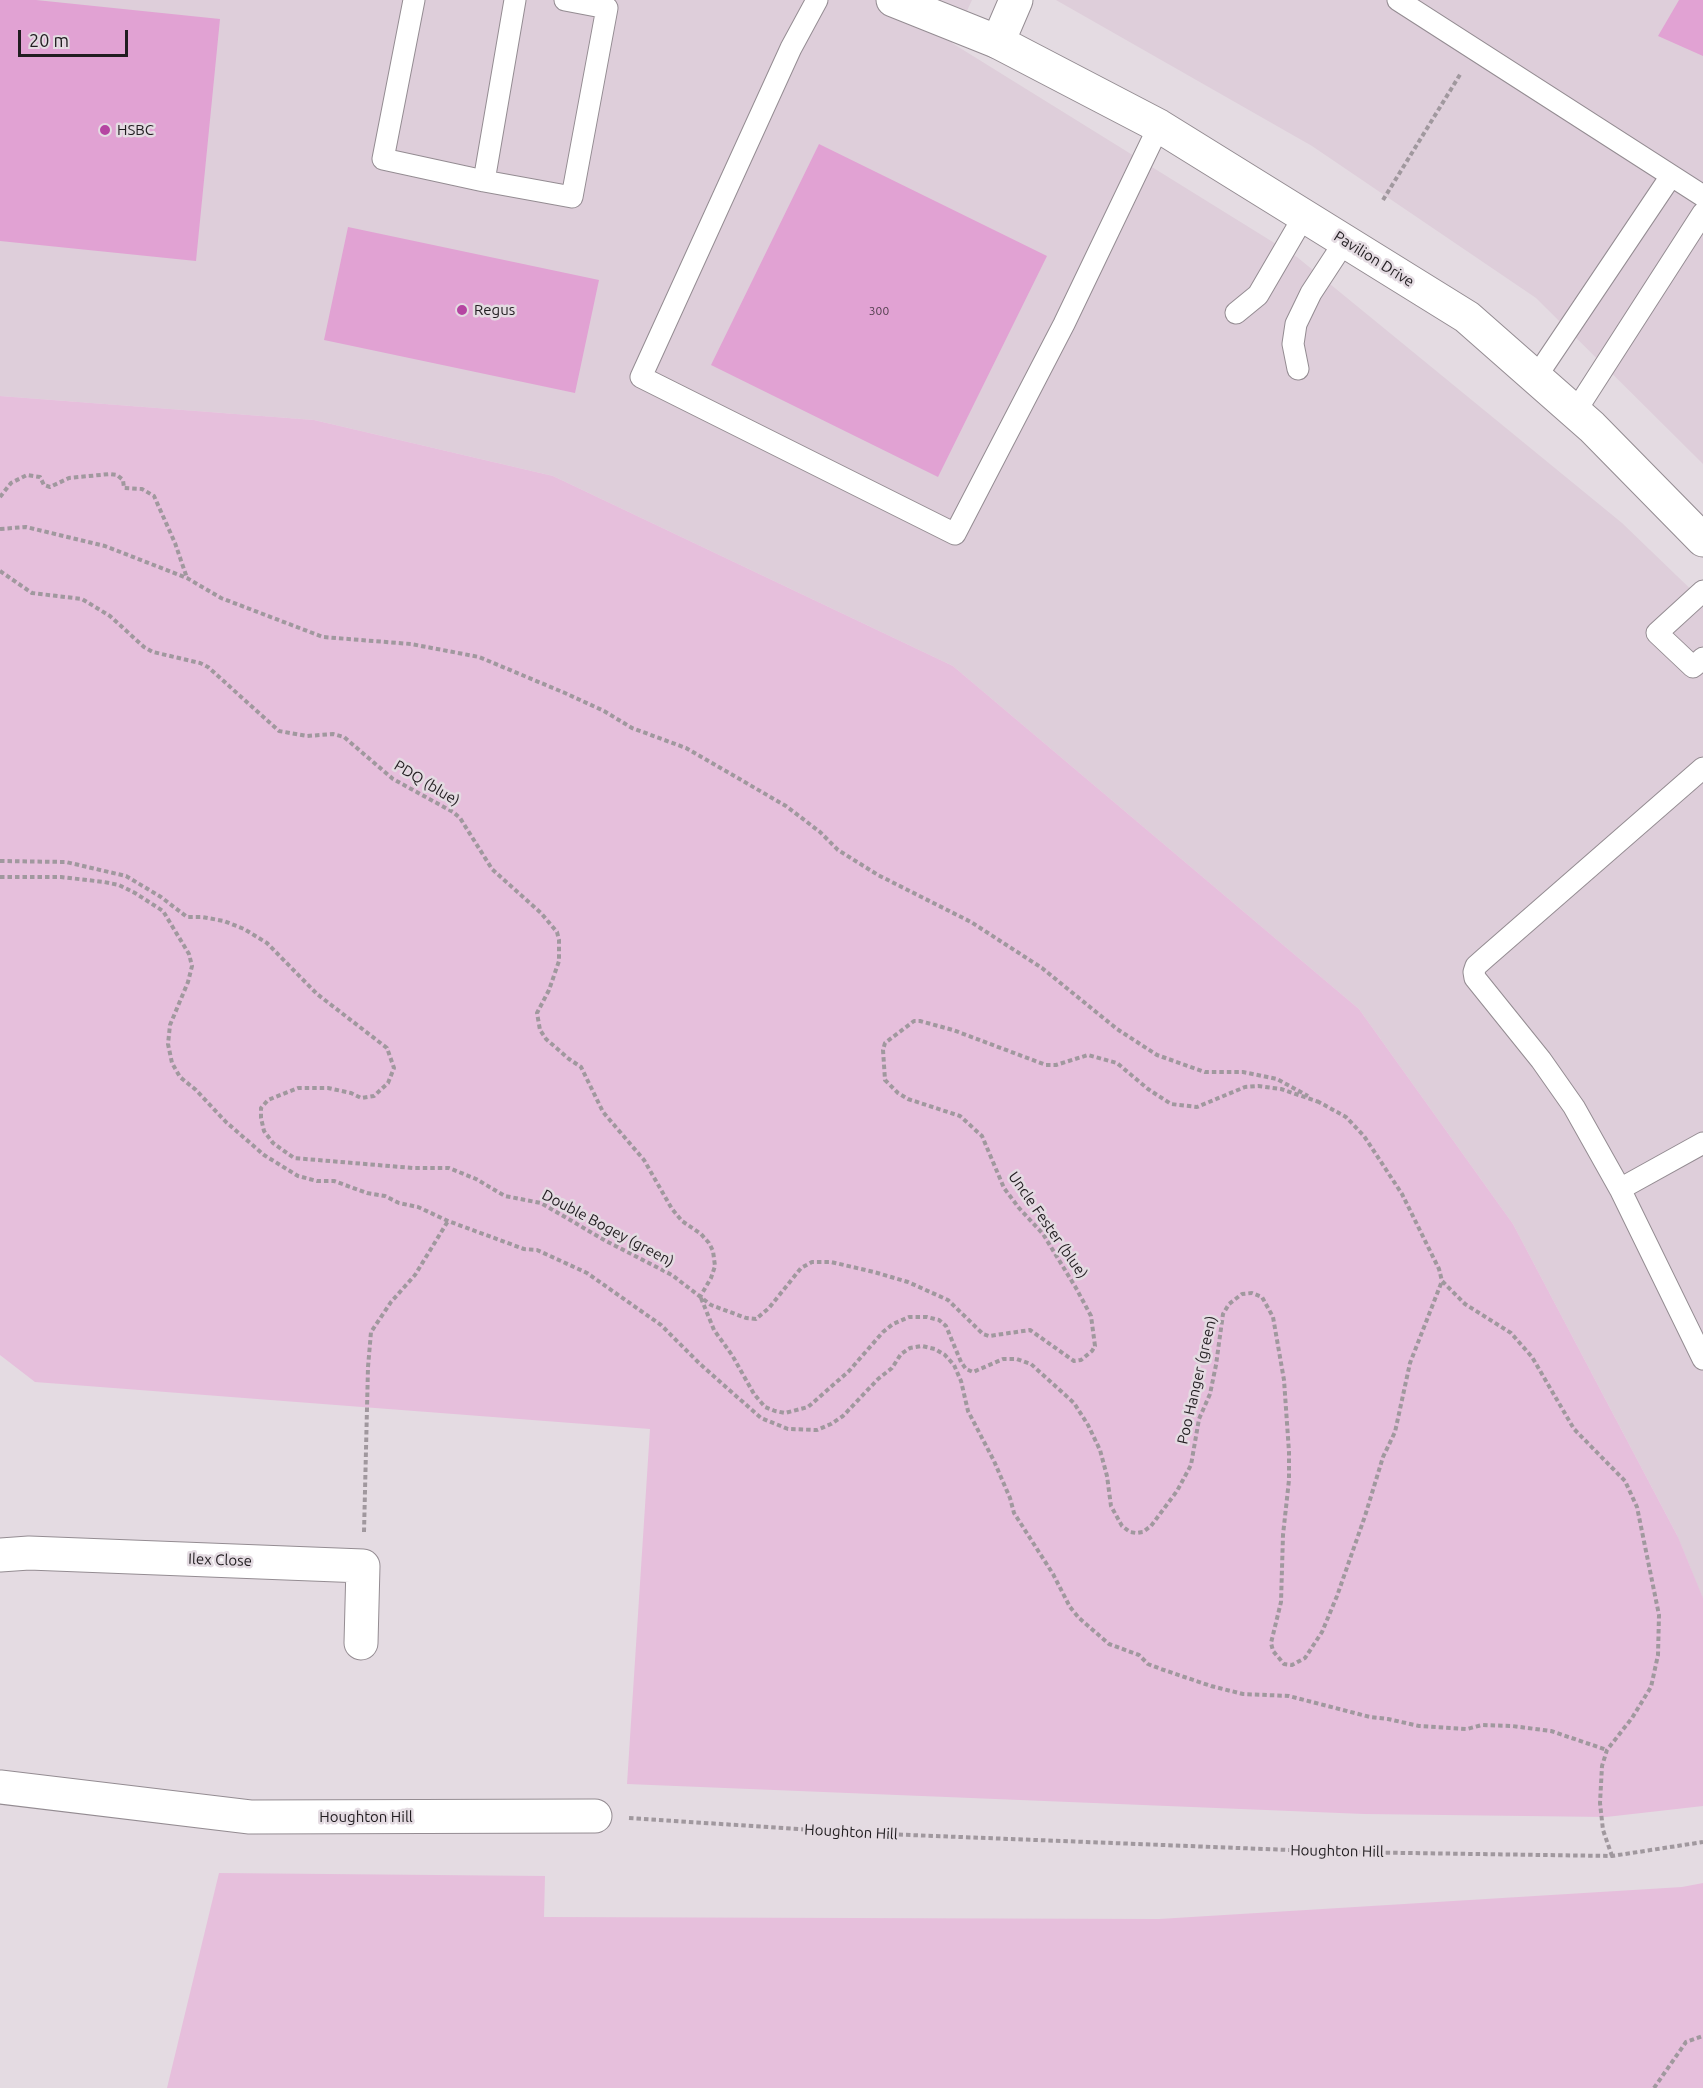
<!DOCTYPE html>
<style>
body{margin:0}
#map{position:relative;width:1703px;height:2088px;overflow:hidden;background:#e4dbe2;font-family:Ubuntu,sans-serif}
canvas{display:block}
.scale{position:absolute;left:18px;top:30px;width:110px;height:27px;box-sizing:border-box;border:3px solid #211d20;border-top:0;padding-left:8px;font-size:18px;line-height:21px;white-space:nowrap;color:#211d20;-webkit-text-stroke:4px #e4dbe2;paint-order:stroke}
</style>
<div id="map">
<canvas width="1703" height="2088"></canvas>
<div class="scale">20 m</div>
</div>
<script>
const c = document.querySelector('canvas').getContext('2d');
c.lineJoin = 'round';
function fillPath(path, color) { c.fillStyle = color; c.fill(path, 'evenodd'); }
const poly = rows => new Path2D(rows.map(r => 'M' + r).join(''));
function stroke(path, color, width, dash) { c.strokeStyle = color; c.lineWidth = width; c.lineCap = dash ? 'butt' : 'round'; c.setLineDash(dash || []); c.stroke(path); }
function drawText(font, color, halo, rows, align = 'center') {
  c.font = font + ' Ubuntu,sans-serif'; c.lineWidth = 5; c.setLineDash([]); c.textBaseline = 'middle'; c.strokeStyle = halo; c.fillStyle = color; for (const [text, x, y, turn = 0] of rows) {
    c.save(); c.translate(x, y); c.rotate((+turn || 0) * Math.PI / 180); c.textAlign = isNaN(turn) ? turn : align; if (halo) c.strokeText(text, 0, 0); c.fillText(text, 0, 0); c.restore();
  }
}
const built = poly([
 [0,0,972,0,952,43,1297,257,1622,523,1703,601,1703,1599,1677,1535,1513,1224,1359,1009,953,666,553,476,314,420,0,396],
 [1056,0,1703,0,1703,464,1536,298,1312,146]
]);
const green = poly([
 [0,396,314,420,553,476,953,666,1359,1009,1513,1224,1678,1537,1703,1598,1703,1806,1606,1817,1364,1814,627,1784,650,1429,35,1382,0,1355],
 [219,1873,545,1876,544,1917,1159,1919,1682,1887,1703,1883,1703,2088,167,2088]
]);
const building = poly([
 [0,0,36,0,220,19,196,261,0,241],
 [1679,0,1703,0,1703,56,1658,36],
 [819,144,1047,256,938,477,711,365],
 [348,227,599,280,575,393,324,340]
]);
const path = poly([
 [1383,200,1461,73],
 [0,497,11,483,27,475,40,477,44,485,50,487,69,478,110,474,117,475,123,480,124,488,142,489,154,496,175,543,187,578],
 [0,529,26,527,105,546,187,578,221,598,323,637,411,644,479,657,565,693,604,711,632,728,686,748,786,806,820,832,838,850,878,875,971,922,1042,968,1117,1029,1157,1055,1205,1072,1243,1072,1277,1079,1308,1096],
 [0,571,32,593,82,599,110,616,144,647,153,652,200,663,208,667,279,731,307,736,333,734,344,737,393,779,453,812,460,818,492,869,541,913,557,932,559,940,559,961,549,990,537,1013,540,1030,546,1039,569,1059,581,1067,603,1112,644,1160,672,1209,682,1221,701,1234,709,1243,713,1251,715,1266,711,1278,700,1297],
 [0,861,66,862,126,876,161,897,187,917,202,917,224,921,244,929,267,943,317,994,387,1048,394,1068,388,1083,374,1096,361,1098,351,1093,328,1088,298,1088,268,1100,261,1108,261,1118,264,1131,273,1143,294,1158,413,1168,449,1168,476,1179,505,1196,541,1203,606,1241,672,1275,711,1305,746,1318,756,1319,769,1308,801,1268,812,1262,831,1262,874,1272,908,1282,948,1300,983,1334,989,1336,1030,1330,1074,1361,1081,1360,1092,1351,1095,1346,1091,1316,1076,1288,1043,1234,1019,1208,1004,1188,982,1136,960,1116,908,1099,898,1093,885,1080,883,1050,885,1043,914,1021,920,1021,953,1030,1046,1065,1056,1065,1088,1055,1117,1063,1148,1089,1171,1104,1197,1107,1245,1087,1258,1086,1281,1089,1319,1102],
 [0,877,61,877,104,882,119,885,135,893,163,911,189,954,192,966,188,982,170,1025,168,1044,172,1063,180,1077,196,1090,226,1122,264,1155,298,1176,317,1181,334,1181,367,1193,385,1196,399,1203,418,1207,448,1221,524,1249,537,1250,587,1273,661,1325,700,1364,761,1418,788,1429,817,1430,831,1424,843,1416,878,1379,892,1368,901,1354,910,1348,922,1346,935,1349,945,1355,954,1365,961,1381,968,1411,994,1461,1010,1498,1014,1513,1053,1574,1070,1607,1079,1618,1109,1644,1139,1655,1148,1664,1161,1669,1211,1686,1243,1694,1289,1696,1370,1717,1388,1719,1419,1726,1467,1729,1482,1725,1512,1726,1551,1731,1607,1750],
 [1317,1101,1346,1117,1364,1136,1402,1194,1439,1269,1442,1281,1465,1304,1511,1333,1532,1357,1574,1429,1625,1481,1637,1507,1659,1615,1658,1655,1651,1687,1632,1718,1607,1750,1602,1766,1600,1803,1603,1830,1612,1856],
 [701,1298,714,1330,732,1355,754,1394,765,1407,775,1411,785,1413,808,1407,849,1371,883,1332,893,1324,909,1317,927,1317,939,1320,946,1326,961,1362,966,1369,973,1372,1003,1359,1017,1359,1031,1364,1074,1403,1088,1425,1100,1450,1107,1476,1111,1506,1122,1526,1130,1532,1136,1533,1143,1532,1151,1526,1177,1491,1191,1465,1199,1419,1210,1394,1216,1365,1223,1314,1229,1304,1242,1294,1252,1293,1262,1297,1273,1317,1284,1380,1289,1452,1289,1480,1283,1535,1281,1602,1271,1643,1273,1651,1284,1664,1292,1665,1305,1658,1322,1632,1337,1596,1365,1516,1383,1457,1395,1432,1410,1363,1442,1281],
 [364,1532,368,1367,371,1332,391,1302,415,1275,448,1221],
 [629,1818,859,1833,1340,1852,1612,1856,1703,1842],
 [1654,2088,1686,2042,1703,2036]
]);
const lane = poly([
 [414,0,383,159,484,181,572,197,607,8,565,0],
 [817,0,791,48,641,377,955,534,1064,324,1159,126],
 [1398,0,1703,196],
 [484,181,515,0],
 [1236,313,1258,295,1304,216],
 [1298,369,1293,344,1296,324,1311,293,1345,241],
 [1536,377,1671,176],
 [1575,412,1703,213],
 [1703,591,1657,633,1693,667,1703,658],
 [1703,1143,1620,1189,1703,1359],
 [1620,1189,1574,1107,1541,1060,1475,978,1474,972,1476,966,1485,958,1703,768]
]);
const street = poly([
 [893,0,998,42],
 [0,1555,29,1553,363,1566,361,1643],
 [0,1787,250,1817,595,1816]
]);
const secondary = poly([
 [1016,0,998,42,1159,126,1467,317,1592,427,1703,540]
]);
const markers = [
 [105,130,6,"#b545a2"],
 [462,310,6,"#b545a2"]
];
const numberNames = [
 ["300",879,311]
];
const poiNames = [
 ["HSBC",117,130],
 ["Regus",474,310]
];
const streetNames = [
 ["Pavilion Drive",1374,259,32],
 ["PDQ (blue)",427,783,31],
 ["Uncle Fester (blue)",1048,1225,55],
 ["Double Bogey (green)",608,1228,28],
 ["Poo Hanger (green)",1197,1380,-77],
 ["Ilex Close",220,1560,2],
 ["Houghton Hill",366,1817],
 ["Houghton Hill",851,1832,3],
 ["Houghton Hill",1337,1851,1]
];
fillPath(built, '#deceda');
fillPath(green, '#e6bfdc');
fillPath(building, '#e1a2d3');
stroke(lane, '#948c92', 23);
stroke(street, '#948c92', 35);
stroke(secondary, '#948c92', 35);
stroke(path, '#a0989e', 4, [4.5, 3]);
stroke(lane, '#fff', 21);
stroke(street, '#fff', 33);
stroke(secondary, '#fff', 33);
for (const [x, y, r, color] of markers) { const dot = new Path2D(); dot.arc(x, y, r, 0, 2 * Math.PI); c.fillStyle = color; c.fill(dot); stroke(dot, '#e4dbe2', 2); }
drawText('12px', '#513e4d', null, numberNames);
drawText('15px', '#211d20', '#e4dbe2', poiNames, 'left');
drawText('15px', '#211d20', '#e4dbe2', streetNames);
</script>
